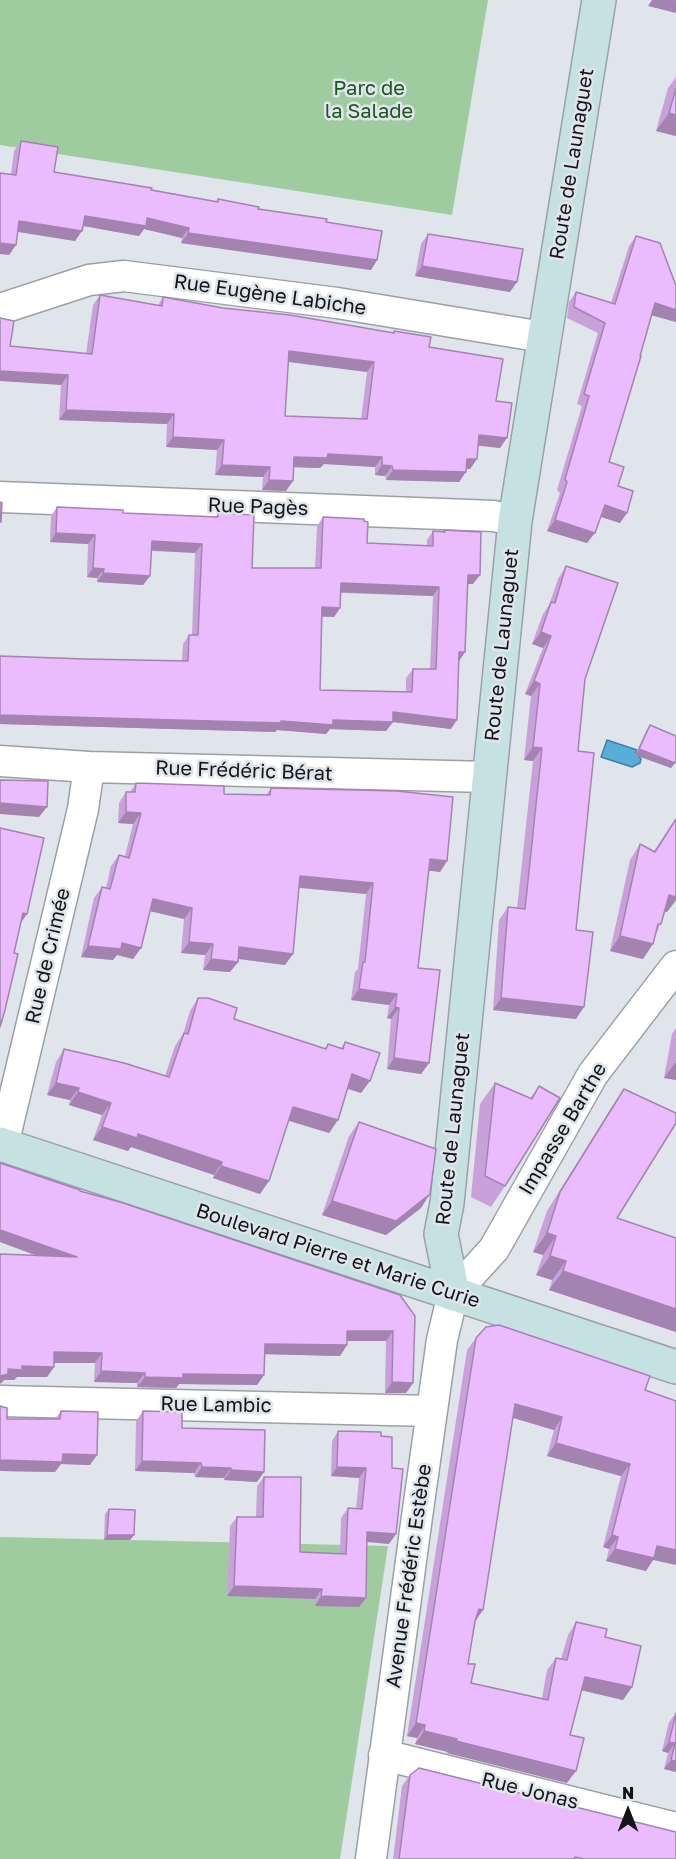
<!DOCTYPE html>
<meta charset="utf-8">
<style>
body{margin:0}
#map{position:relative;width:676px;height:1859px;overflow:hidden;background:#e0e5eb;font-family:"Golos Text",sans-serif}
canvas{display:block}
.north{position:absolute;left:598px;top:1781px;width:60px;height:60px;-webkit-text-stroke:4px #e0e5eb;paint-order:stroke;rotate:0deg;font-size:16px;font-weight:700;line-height:24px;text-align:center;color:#121416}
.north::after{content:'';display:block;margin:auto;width:21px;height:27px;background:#121416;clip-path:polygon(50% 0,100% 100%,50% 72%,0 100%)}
</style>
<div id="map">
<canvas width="676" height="1859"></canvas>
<div class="north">N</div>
</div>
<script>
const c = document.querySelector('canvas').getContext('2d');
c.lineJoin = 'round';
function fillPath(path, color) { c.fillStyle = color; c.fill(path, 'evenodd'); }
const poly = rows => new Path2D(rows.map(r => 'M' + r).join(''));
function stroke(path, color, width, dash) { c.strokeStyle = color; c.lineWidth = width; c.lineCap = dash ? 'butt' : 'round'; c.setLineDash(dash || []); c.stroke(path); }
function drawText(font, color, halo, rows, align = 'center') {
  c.font = font + ' "Golos Text",sans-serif'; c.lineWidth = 5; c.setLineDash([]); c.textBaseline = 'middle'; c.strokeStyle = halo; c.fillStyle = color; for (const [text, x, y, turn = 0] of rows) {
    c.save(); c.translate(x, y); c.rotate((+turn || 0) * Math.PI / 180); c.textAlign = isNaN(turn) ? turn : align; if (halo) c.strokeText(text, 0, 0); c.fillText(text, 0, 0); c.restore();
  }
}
const green = poly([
 [0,0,488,0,452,215,0,145],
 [0,1537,388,1546,340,1859,0,1859]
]);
const water = poly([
 [607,740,637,750,636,753,641,759,640,763,632,767,601,757,607,740]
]);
const street = poly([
 [0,309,89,280,124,276,337,303,543,337],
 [0,497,494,516,515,521],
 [0,761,89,767,488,777],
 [3,1145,83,809,89,767],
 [0,1401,432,1411],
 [384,1755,676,1828],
 [371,1859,415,1531,442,1340,453,1294,494,1249,593,1074,676,966]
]);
const secondary = poly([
 [0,1144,676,1367],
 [453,1294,441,1234,447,1203,515,521,599,0]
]);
const wall = poly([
 [676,77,676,136,656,131,668,88],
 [21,141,54,172,216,201,218,199,258,209,326,222,377,260,371,270,181,243,182,238,144,229,139,236,83,226,75,241,18,232,16,245,9,255,11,174,14,151],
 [428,234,510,292,415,276,421,244],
 [636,236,676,286,676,322,651,315,609,462,618,486,620,523,601,517,587,543,547,531,560,493,557,490,582,406,577,404,598,333,567,318,569,302,576,292,611,303,629,246],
 [100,295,158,305,163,297,223,308,393,333,394,331,429,347,496,401,500,448,478,445,477,459,470,469,466,469,466,472,459,482,386,480,385,476,375,475,375,467,324,464,320,468,293,467,286,491,262,490,263,477,215,475,217,450,166,447,167,424,59,420,61,385,10,346,86,354,93,305],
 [288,362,367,372,361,419,285,416],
 [57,507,123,513,216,517,218,513,252,568,315,568,317,526,323,517,367,543,427,546,427,540,433,531,443,532,444,530,473,584,467,584,465,652,459,661,451,729,393,722,386,731,330,729,326,734,277,730,275,732,0,724,0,656,85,659,182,661,183,644,189,635,192,635,195,553,151,551,150,576,143,585,97,582,97,578,87,577,88,544,50,542,51,516],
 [341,593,433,596,430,669,413,669,406,678,406,692,320,690,322,617,334,617,340,608],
 [566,566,585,679,578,751,576,1019,493,1010,499,920,508,907,517,908,533,761,524,760,531,696,525,694,543,648,532,644,543,614,549,605,558,579],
 [650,725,675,763,671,768,635,755,646,731],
 [136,783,224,794,266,795,271,788,447,861,440,872,429,870,418,968,429,1063,421,1074,387,1069,391,1019,387,1018,389,1005,351,1000,355,972,358,969,366,894,299,888,285,965,238,959,238,962,230,972,203,970,205,955,181,953,184,919,150,911,141,948,133,959,117,955,113,960,81,957,94,898,102,887,106,888,111,866,119,855,125,856,133,824,118,823,119,803,126,792,130,792],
 [676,818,676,900,667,912,665,912,657,932,643,959,610,951,630,860,640,844,654,851],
 [198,998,234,1019,324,1049,328,1044,341,1048,345,1042,361,1093,347,1089,338,1120,329,1133,289,1121,260,1194,213,1178,214,1175,131,1147,128,1151,93,1140,102,1115,69,1105,70,1100,47,1095,56,1062,64,1049,165,1076,175,1046,183,1034,190,1011],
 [676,1028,676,1080,664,1078,672,1034],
 [495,1083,530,1098,539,1086,505,1186,491,1207,471,1197,480,1104],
 [624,1089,617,1218,676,1238,676,1332,549,1290,552,1280,536,1275,543,1255,533,1252,547,1211,611,1108],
 [359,1122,421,1208,386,1235,322,1215,349,1136],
 [0,1163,80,1191,400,1295,413,1383,406,1393,385,1393,386,1341,347,1341,347,1345,340,1356,264,1354,264,1375,257,1385,179,1384,176,1388,137,1387,137,1383,94,1382,95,1363,54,1363,54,1367,47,1377,17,1377,14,1380,4,1380,1,1384,37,1256,0,1242],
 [476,1338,645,1390,653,1560,646,1571,606,1561,609,1549,603,1547,621,1476,547,1456,554,1430,513,1418,468,1664,471,1683,542,1698,547,1670,556,1658,561,1659,568,1635,576,1622,605,1637,632,1687,623,1700,581,1690,570,1735,567,1783,447,1753,448,1752,415,1744,417,1738,407,1736,467,1350],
 [0,1406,7,1419,55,1419,61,1411,90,1465,61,1464,55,1472,0,1471],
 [143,1411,182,1428,264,1472,257,1482,224,1480,224,1478,195,1477,194,1473,135,1471,136,1421],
 [338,1431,381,1432,389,1544,367,1542,366,1598,359,1607,315,1606,315,1599,227,1596,230,1526,237,1517,256,1517,257,1486,264,1477,300,1552,340,1554,341,1518,348,1508,356,1509,359,1478,331,1476,332,1441],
 [109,1509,134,1535,130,1540,104,1540,105,1514],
 [676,1713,676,1772,664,1769,668,1753,662,1751,669,1722],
 [410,1775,676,1859,393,1859,402,1786]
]);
const shadedWall = poly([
 [652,0,667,0,676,2,676,13,648,6],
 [669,113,676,115,676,136,656,131],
 [85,216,147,218,189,228,182,238,144,229,139,236,78,225],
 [19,221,82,231,75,241,13,231],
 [188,233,377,260,371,270,181,243],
 [0,243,16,245,9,255,0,254],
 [422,266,517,282,510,292,415,276],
 [655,303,676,310,676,322,647,314],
 [289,351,374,362,367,372,282,361],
 [0,371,68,375,61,385,0,381],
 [66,410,174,414,167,424,59,420],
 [479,435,507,438,500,448,472,445],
 [173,437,224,440,217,450,166,447],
 [328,454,382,457,375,467,324,464,320,468,287,467,294,457],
 [467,459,477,459,470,469,460,469],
 [222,465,270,467,263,477,215,475],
 [382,465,392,466,385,476,375,475],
 [393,470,466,472,459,482,386,480],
 [269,480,293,481,286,491,262,490],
 [605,505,627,513,620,523,598,516],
 [555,520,595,533,587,543,547,531],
 [56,533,95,535,88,544,50,542],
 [152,541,202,544,195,553,146,550],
 [93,568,104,569,97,578,87,577],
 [103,573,150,576,143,585,97,582],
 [468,575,480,575,473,584,461,584],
 [341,583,439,587,433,596,335,592],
 [322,607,340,608,334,617,316,616],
 [541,632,551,636,543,648,532,644],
 [459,652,465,652,459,661],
 [534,681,540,684,531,696,525,694],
 [393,712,457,720,451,729,393,722,386,731,330,729,326,734,277,730,275,732,0,724,0,715,281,721,333,720],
 [533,747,542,748,533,761,524,760],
 [639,749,675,763,671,768,635,755],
 [0,803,47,807,39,817,0,814],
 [126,812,141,813,133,824,118,823],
 [430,859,447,861,440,872,423,870],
 [300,876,373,883,366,894,292,887],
 [669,895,676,897,676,900,667,912,659,910],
 [153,899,192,908,184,919,145,910],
 [23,913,27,914,20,924],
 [620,936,653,944,643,959,610,951],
 [189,942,213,944,205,955,181,953],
 [122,943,141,948,133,959,117,955,113,960,81,957,88,946],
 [239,947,293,954,285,965,232,958],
 [211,959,238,962,230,972,203,970],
 [359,989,397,994,389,1005,351,1000],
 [501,998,584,1007,576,1019,493,1010],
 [395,1007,399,1008,391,1019,387,1018],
 [394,1058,429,1063,421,1074,387,1069],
 [675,1063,676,1063,676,1080,664,1078],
 [352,1074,370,1081,361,1093,343,1087],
 [56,1083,79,1088,70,1100,47,1095],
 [78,1092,111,1103,102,1115,69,1105],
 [293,1107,338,1120,329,1133,284,1119],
 [102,1127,138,1134,222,1162,214,1175,131,1147,128,1151,93,1140],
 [221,1166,269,1181,260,1194,213,1178],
 [430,1194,421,1208,386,1235,322,1215,332,1201],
 [0,1230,77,1257,69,1267,0,1242],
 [547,1233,556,1236,543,1255,533,1252],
 [550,1256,566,1261,552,1280,536,1275],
 [563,1271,676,1309,676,1332,549,1290],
 [347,1331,393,1331,386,1341,340,1341],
 [265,1344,347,1345,340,1356,257,1354],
 [54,1352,102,1353,95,1363,47,1363],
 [22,1366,54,1367,47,1377,17,1377,14,1380,4,1380,0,1384,0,1376,8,1369],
 [101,1371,145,1373,137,1383,94,1382],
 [183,1374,264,1375,257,1385,179,1384,176,1388,137,1387,145,1377],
 [392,1382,413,1383,406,1393,385,1393],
 [515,1404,562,1417,554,1430,507,1416],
 [556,1443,630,1464,621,1476,547,1456],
 [63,1454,97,1455,90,1465,61,1464,55,1472,0,1471,0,1460],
 [142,1461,201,1463,194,1473,135,1471],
 [202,1467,231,1468,224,1478,195,1477],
 [337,1467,366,1468,359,1478,331,1476],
 [231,1470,264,1472,257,1482,224,1480],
 [367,1532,396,1534,389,1544,360,1541],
 [107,1535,134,1535,130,1540,104,1540],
 [612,1535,618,1537,609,1549,603,1547],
 [657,1546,676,1550,676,1565,653,1560,646,1571,606,1561,615,1549],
 [234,1586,322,1589,315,1599,227,1596],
 [321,1596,366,1598,359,1607,315,1606],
 [479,1609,483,1610,474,1623],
 [585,1677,632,1687,623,1700,576,1689],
 [416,1723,425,1725,417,1738,407,1736],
 [424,1731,576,1771,567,1783,447,1753,448,1752,415,1744],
 [669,1742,675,1743,668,1753,662,1751],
 [671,1760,676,1761,676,1772,664,1769]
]);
const building = poly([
 [667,0,676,0,676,2,667,0],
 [676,88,676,115,669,113,676,88],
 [21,141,58,147,54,172,152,188,151,190,218,202,218,199,259,207,258,209,327,219,326,222,382,231,377,260,188,233,189,228,147,218,146,226,85,216,82,231,19,221,16,245,0,243,0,173,16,175,21,141],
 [428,234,523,249,517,282,422,266,428,234],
 [636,236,660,243,676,286,676,310,655,303,640,356,641,356,609,462,624,467,618,486,633,491,627,513,605,505,595,533,555,520,567,482,565,479,589,396,584,394,605,323,574,307,576,292,615,304,636,236],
 [100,295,162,306,163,297,223,308,290,315,394,333,394,331,431,337,429,347,503,359,496,401,512,403,507,438,479,435,477,459,467,459,466,472,393,470,392,466,382,465,382,457,328,454,327,458,294,457,293,481,269,480,270,467,222,465,224,440,173,437,174,414,66,410,68,375,0,371,0,318,14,321,10,346,92,354,100,295],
 [289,351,374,362,367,419,285,416,289,351],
 [0,502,2,503,1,522,0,522,0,502],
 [57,507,123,510,123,513,218,517,218,513,254,515,252,568,321,568,323,517,364,519,364,521,368,522,367,543,433,546,433,531,445,532,444,530,481,532,480,575,468,575,465,652,459,652,457,720,393,712,393,722,333,720,333,725,281,721,281,723,0,715,0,656,85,659,188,661,189,635,198,635,202,544,152,541,150,576,103,573,104,569,93,568,95,535,56,533,57,507],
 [341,583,439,587,436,669,413,669,412,692,320,690,322,607,340,608,341,583],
 [566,566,618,583,585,679,578,751,594,753,576,930,593,932,584,1007,501,998,508,907,525,909,542,748,533,747,540,684,534,681,551,636,541,632,551,602,555,603,566,566],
 [650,725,676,736,676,760,675,763,639,749,650,725],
 [0,780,48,781,47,807,0,803,0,780],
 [136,783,224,786,224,794,270,795,271,788,397,791,453,797,447,861,430,859,418,968,440,970,429,1063,394,1058,399,1008,395,1007,397,994,359,989,363,962,365,962,373,883,300,876,293,954,239,947,238,962,211,959,213,944,189,942,192,908,153,899,141,948,122,943,121,949,88,946,102,887,110,889,119,855,129,858,141,813,126,812,126,792,135,792,136,783],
 [676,819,676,897,669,895,661,924,658,924,653,944,620,936,640,844,655,852,676,819],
 [0,828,44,838,27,914,23,913,14,953,18,954,5,1010,0,1027,0,828],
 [198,998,208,998,237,1008,234,1019,326,1049,328,1044,343,1049,345,1042,380,1053,370,1081,352,1074,338,1120,293,1107,269,1181,221,1166,222,1162,138,1134,137,1138,102,1127,111,1103,78,1092,79,1088,56,1083,64,1049,124,1063,169,1077,184,1033,188,1034,198,998],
 [495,1083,532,1099,539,1086,560,1098,505,1186,485,1176,495,1083],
 [624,1089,676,1113,676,1123,617,1218,676,1238,676,1309,563,1271,566,1261,550,1256,556,1236,547,1233,560,1192,624,1089],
 [359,1122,436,1149,430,1194,396,1221,332,1201,359,1122],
 [0,1163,80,1190,80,1191,120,1202,400,1295,415,1316,413,1383,392,1382,393,1331,347,1331,347,1345,265,1344,264,1375,183,1374,183,1378,145,1377,145,1373,101,1371,102,1353,54,1352,54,1367,22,1366,22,1370,8,1369,8,1374,0,1376,0,1254,77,1257,0,1230,0,1163],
 [499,1325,650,1376,645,1390,676,1401,676,1550,657,1546,654,1558,615,1549,618,1537,612,1535,630,1464,556,1443,562,1417,515,1404,483,1610,479,1609,475,1621,468,1664,475,1664,471,1683,548,1700,556,1658,567,1660,576,1622,607,1629,605,1637,641,1646,632,1687,585,1677,570,1735,584,1738,576,1771,456,1741,457,1739,424,1731,425,1725,416,1723,476,1338,486,1327,499,1325],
 [0,1406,7,1408,7,1419,60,1419,61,1411,98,1412,97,1455,63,1454,62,1462,0,1460,0,1406],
 [143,1411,182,1412,182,1428,265,1430,264,1472,231,1470,231,1468,202,1467,201,1463,142,1461,143,1411],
 [338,1431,381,1432,381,1436,392,1437,392,1468,403,1469,396,1534,367,1532,366,1598,321,1596,322,1589,234,1586,237,1517,263,1517,264,1477,301,1477,300,1552,346,1554,348,1508,362,1509,366,1468,337,1467,338,1431],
 [109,1509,135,1510,134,1535,107,1535,109,1509],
 [676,1713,676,1761,671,1760,675,1743,669,1742,676,1713],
 [419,1768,676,1832,676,1859,584,1859,575,1857,574,1859,399,1859,410,1775,419,1768]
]);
const parkNames = [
 ["Parc de",369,89],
 ["la Salade",369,112]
];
const streetNames = [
 ["Route de Launaguet",572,164,-81],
 ["Rue Eugène Labiche",270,295,8],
 ["Rue Pagès",258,507,2],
 ["Route de Launaguet",502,645,-84],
 ["Rue Frédéric Bérat",244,771,2],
 ["Rue de Crimée",48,956,-77],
 ["Route de Launaguet",453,1129,-84],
 ["Impasse Barthe",563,1129,-59],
 ["Boulevard Pierre et Marie Curie",338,1256,18],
 ["Rue Lambic",216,1405,1],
 ["Avenue Frédéric Estèbe",409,1576,-82],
 ["Rue Jonas",530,1791,14]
];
fillPath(green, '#9fcc9f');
fillPath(water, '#59aed9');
stroke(water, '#44809e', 1.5);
stroke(street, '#9ba0a6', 33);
stroke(secondary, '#9ba0a6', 36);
stroke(street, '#fff', 30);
stroke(secondary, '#c5e1e2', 33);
fillPath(wall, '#c9a1da');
fillPath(shadedWall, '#a483b1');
fillPath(building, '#eabbfd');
stroke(building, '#a483b1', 1.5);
drawText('20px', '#1a561f', '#e0e5eb', parkNames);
drawText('20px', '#121416', '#e0e5eb', streetNames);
</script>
